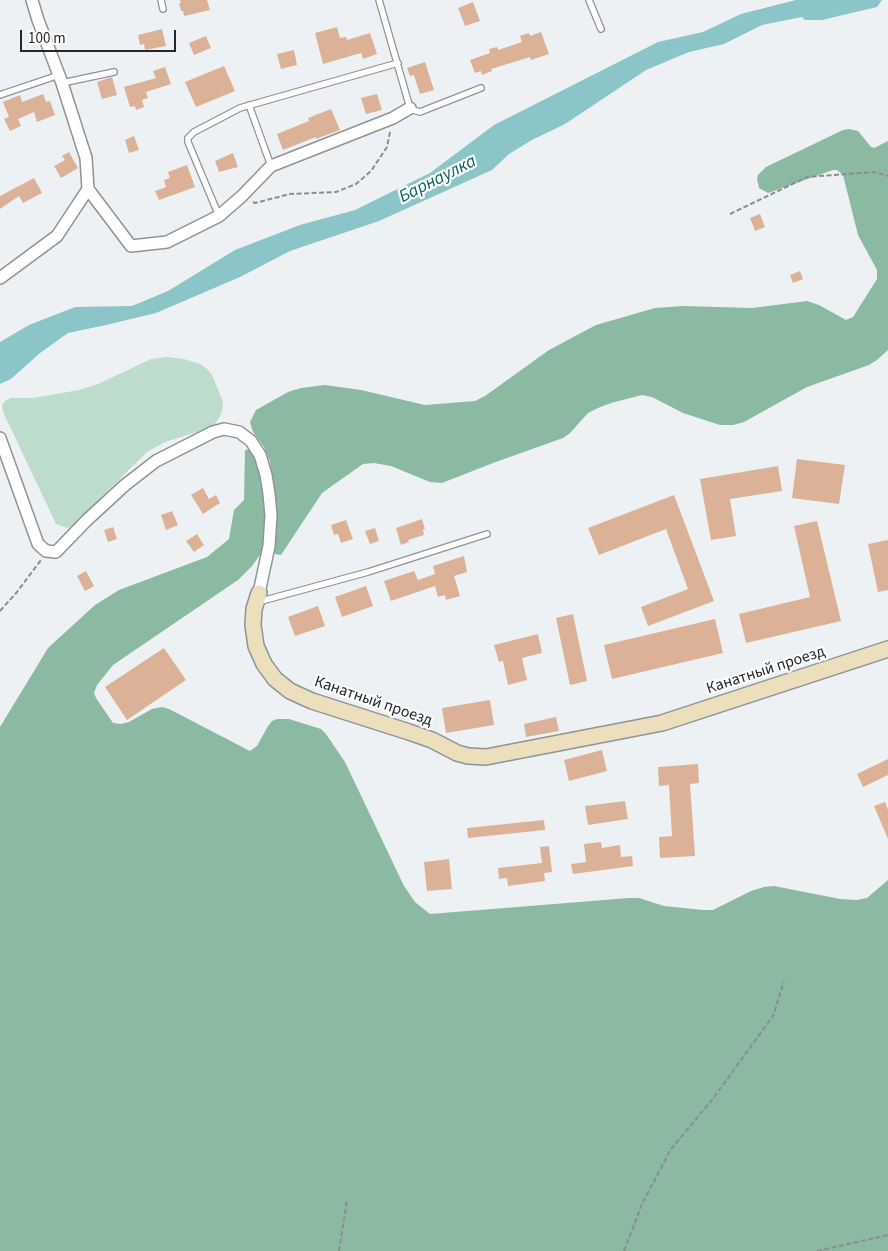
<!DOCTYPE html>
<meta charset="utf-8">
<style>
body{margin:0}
#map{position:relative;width:888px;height:1251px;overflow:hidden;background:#edf1f4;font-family:"Source Sans 3",sans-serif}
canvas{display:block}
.scale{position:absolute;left:20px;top:30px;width:156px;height:22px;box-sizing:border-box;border:2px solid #242627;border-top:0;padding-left:6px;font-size:15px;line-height:18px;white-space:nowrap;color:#242627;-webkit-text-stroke:4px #fcfeff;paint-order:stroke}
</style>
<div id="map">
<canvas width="888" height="1251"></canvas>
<div class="scale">100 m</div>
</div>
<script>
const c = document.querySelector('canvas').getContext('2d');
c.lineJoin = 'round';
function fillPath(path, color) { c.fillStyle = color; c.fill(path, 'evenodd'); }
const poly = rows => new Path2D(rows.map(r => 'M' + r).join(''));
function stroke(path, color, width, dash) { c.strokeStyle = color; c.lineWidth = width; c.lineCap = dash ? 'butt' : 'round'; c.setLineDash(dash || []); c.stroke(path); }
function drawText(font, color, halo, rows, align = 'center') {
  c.font = font + ' "Source Sans 3",sans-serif'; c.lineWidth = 4.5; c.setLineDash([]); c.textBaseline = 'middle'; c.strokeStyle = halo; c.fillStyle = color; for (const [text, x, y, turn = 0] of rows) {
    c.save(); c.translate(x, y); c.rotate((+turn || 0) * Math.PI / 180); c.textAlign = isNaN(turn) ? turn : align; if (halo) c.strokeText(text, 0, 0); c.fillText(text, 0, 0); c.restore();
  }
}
const green = poly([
 [167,357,184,359,200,364,207,369,212,375,223,402,222,411,219,418,214,425,207,429,165,442,147,452,71,527,67,528,56,524,3,412,2,405,5,401,11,398,33,398,79,390,98,384,151,359]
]);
const forest = poly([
 [849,129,858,131,871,147,874,148,888,141,888,350,877,360,869,365,807,387,744,422,733,425,720,425,683,413,652,397,642,395,611,403,598,408,588,413,570,433,563,438,493,463,442,483,430,482,391,466,374,463,363,464,322,493,281,555,275,554,273,484,270,462,264,447,253,432,250,422,256,410,288,392,301,388,325,385,361,390,425,405,475,401,485,396,549,350,596,325,655,308,683,306,752,308,807,301,819,305,846,320,853,317,877,279,877,270,858,235,843,175,837,170,833,170,768,193,759,188,757,179,758,175,766,167,843,130],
 [251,449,257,460,265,497,265,530,262,552,252,566,238,580,113,665,97,685,94,693,96,698,113,723,121,724,129,722,152,709,162,707,169,709,250,751,257,746,268,726,272,721,277,719,289,719,321,729,326,734,345,762,404,886,415,902,430,914,629,898,639,898,664,906,703,910,713,910,751,891,764,887,774,886,840,899,857,900,867,898,888,880,888,1251,0,1251,0,727,48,648,95,605,119,590,207,557,229,539,234,510,244,500,245,450]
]);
const water = poly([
 [796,0,882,0,877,7,822,20,805,20,802,17,762,25,724,44,689,52,646,70,565,124,532,140,509,154,492,170,379,221,290,251,240,277,156,313,106,325,68,333,40,353,11,379,0,384,0,342,29,325,75,307,132,306,168,291,235,250,300,225,355,210,430,173,494,125,658,42,703,32,741,14]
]);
const building = poly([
 [180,0,207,0,210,10,184,16,183,11,181,11,179,3,181,3],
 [473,2,480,21,465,26,458,8],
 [337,27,340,38,346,37,347,40,370,33,377,54,363,59,361,53,323,64,315,33],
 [162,29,166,46,145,50,144,44,140,45,138,35],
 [541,32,549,54,531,60,530,57,491,69,492,71,482,75,481,71,475,73,470,60,490,53,489,49,497,47,498,50,522,42,520,36,529,33,530,36],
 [206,36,211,48,194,55,189,43],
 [294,50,297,65,281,69,277,54],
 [425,62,434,90,420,94,414,75,410,76,407,68],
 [224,66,235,91,196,107,185,82],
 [165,67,171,84,146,92,148,98,142,100,144,107,136,110,135,106,130,107,124,87,156,78,153,71],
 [112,77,117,95,102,99,97,82],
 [43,94,46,102,50,101,55,115,37,122,34,112,18,119,21,126,10,131,4,119,9,117,3,102,20,95,22,102],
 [377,94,382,110,366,114,361,98],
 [331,109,340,130,316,139,316,137,283,150,277,134,309,121,308,118],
 [134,136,139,150,129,153,125,140],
 [69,152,78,168,61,178,54,166,65,160,62,156],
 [233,153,238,167,219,172,215,161],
 [187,165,195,187,159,200,155,191,166,187,164,180,170,178,168,172],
 [34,178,42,193,23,203,19,196,0,209,0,196],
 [760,214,765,227,755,231,750,218],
 [800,271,803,279,793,283,790,275],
 [797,459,845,465,839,504,792,498],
 [778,466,782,491,730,499,736,536,711,540,700,479],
 [203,488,209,499,216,495,220,503,203,514,191,495],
 [674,495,714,601,648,626,641,607,688,589,666,529,599,555,588,528],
 [172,511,178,525,166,530,161,515],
 [422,519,425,529,423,530,424,535,408,540,409,542,401,545,396,528],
 [346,520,353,539,341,543,338,534,334,535,331,525],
 [817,521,841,621,746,643,739,614,810,597,794,526],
 [113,527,117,539,108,542,104,530],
 [375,528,379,541,370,544,365,531],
 [197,534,204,545,194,552,186,541],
 [888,540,888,590,878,592,868,544],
 [464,556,467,572,454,576,460,596,446,600,445,595,438,597,435,586,391,601,384,581,414,571,418,580,435,574,433,566],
 [86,571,94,586,85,591,77,576],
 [366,586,373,606,342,617,335,597],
 [318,606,325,626,295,636,288,617],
 [573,614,587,681,570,685,556,618],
 [715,619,723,653,612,679,604,645],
 [538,634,542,653,522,658,527,680,508,685,503,661,499,662,494,645],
 [164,648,186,680,127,720,105,687],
 [490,700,494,725,446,733,442,708],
 [556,717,559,731,526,737,524,724],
 [602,750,607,771,569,781,564,760],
 [888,759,888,775,863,787,857,774],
 [698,764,699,783,690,784,695,856,660,858,659,837,672,836,669,785,659,786,658,767],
 [625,801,628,819,588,825,585,806],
 [885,802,888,810,888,839,874,806],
 [544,820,545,830,468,838,467,828],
 [601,842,602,848,620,845,621,857,632,856,633,866,573,874,571,864,586,862,584,844],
 [549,846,552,872,544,873,545,881,508,886,507,878,499,879,498,868,542,863,540,847],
 [449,859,452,889,427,891,424,862]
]);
const path = poly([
 [253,202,255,203,290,194,336,192,356,184,371,171,387,147,390,132],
 [730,214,807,177,874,172,888,176],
 [0,611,17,592,41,560],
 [339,1251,347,1200],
 [624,1251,642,1204,671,1149,712,1100,773,1016,784,981],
 [817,1251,888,1235]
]);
const lane = poly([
 [161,0,163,9],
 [379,0,410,108,413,110,420,112,481,88],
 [589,0,601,29],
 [62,83,114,72],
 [0,95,59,75],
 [249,105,271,166],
 [219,216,188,142,188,138,194,132,240,108,398,63],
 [258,602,368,572,487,534]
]);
const street = poly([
 [88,189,131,246,167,242,219,216,242,196,271,166,393,118,410,108],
 [0,278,57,236,88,189,86,158,62,83,38,20,32,0],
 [0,438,38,544,46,551,56,552,87,520,125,485,156,461,213,432,224,429,239,432,251,441,260,455,266,475,269,494,271,515,269,546,259,593]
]);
const secondary = poly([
 [259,593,254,609,253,625,256,646,264,664,275,679,290,691,312,701,409,732,432,740,457,753,468,756,486,757,662,723,888,649]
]);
const streetNames = [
 ["Канатный проезд",766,671,-18],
 ["Канатный проезд",373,702,19]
];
const waterNames = [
 ["Барнаулка",438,180,-27]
];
fillPath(green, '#bedccc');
fillPath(forest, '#8bb9a2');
fillPath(water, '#8bc5c7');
fillPath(building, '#dbb298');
stroke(lane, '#909396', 8);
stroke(street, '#909396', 14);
stroke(secondary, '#909396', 18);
stroke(path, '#8b8e90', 2, [5, 2.5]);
stroke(lane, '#fff', 5.5);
stroke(street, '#fff', 11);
stroke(secondary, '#ecdfbd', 15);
drawText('16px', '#242627', '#fcfeff', streetNames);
drawText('italic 18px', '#0d6063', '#fcfeff', waterNames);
</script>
